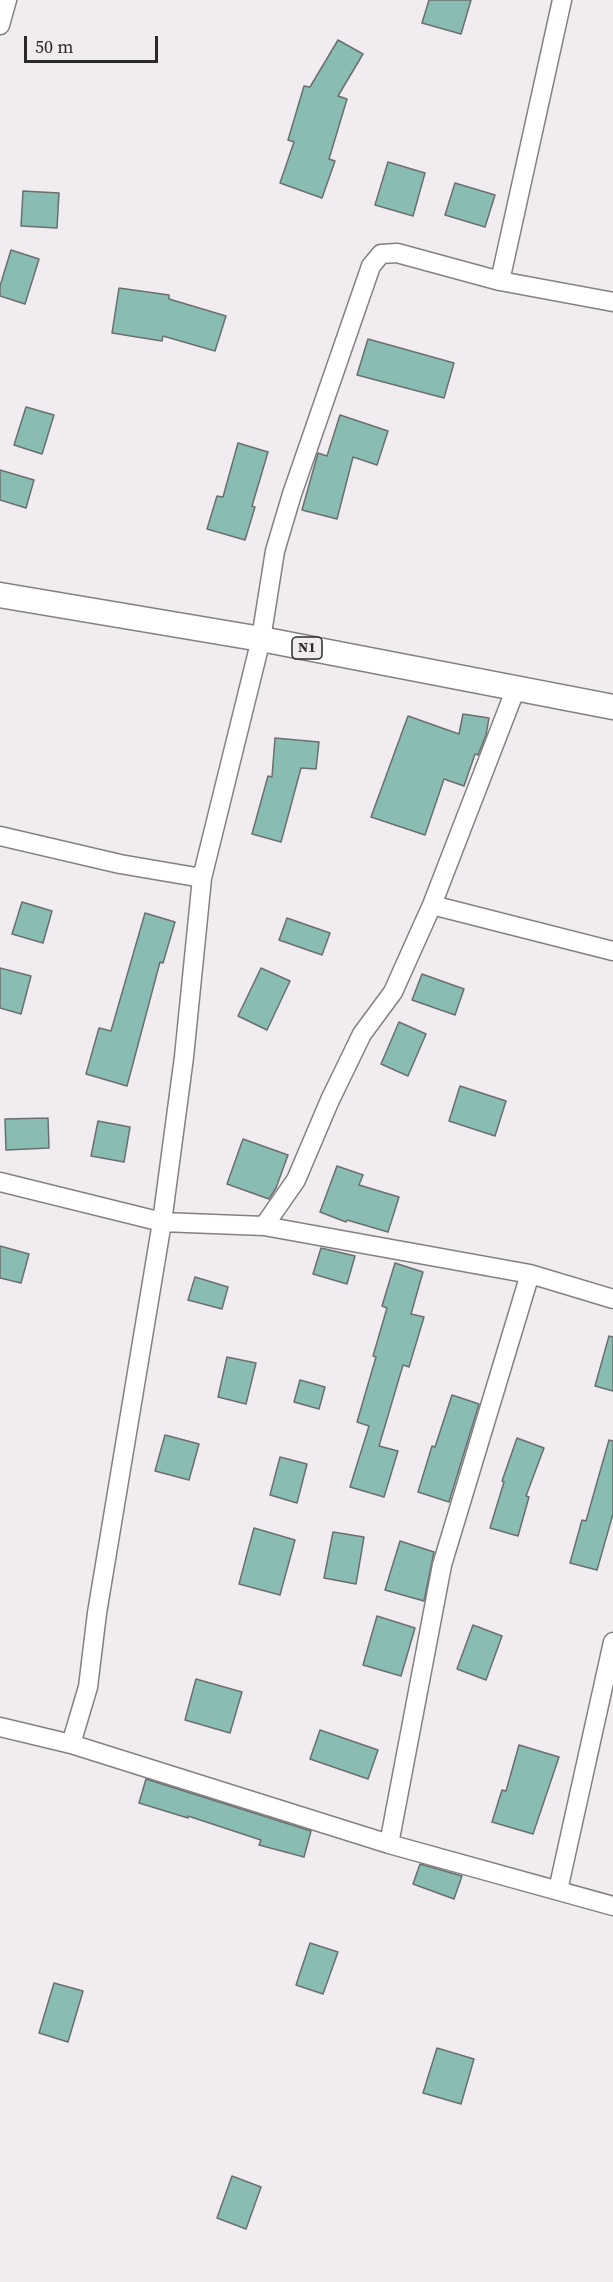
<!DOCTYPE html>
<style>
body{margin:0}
#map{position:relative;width:613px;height:2282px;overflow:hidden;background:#f0ecf0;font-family:"Source Serif 4",serif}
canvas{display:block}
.scale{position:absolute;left:24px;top:36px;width:134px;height:27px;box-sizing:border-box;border:3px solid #2b2a2b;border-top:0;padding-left:8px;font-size:18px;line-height:21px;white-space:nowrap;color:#2b2a2b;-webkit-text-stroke:4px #f0ecf0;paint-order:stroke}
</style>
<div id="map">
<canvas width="613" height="2282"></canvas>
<div class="scale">50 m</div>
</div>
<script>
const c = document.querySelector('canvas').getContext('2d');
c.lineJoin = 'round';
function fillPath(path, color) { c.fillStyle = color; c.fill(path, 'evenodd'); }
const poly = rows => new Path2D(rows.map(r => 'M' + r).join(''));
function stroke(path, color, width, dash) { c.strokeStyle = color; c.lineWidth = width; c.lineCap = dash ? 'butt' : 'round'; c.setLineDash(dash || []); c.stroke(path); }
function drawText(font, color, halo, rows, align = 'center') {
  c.font = font + ' "Source Serif 4",serif'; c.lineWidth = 6; c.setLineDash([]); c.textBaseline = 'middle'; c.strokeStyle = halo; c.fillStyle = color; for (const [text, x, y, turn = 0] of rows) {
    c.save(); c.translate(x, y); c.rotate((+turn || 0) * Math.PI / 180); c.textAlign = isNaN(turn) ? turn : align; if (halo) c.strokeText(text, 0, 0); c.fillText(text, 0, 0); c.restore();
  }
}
const building = poly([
 [429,0,471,0,461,34,422,23,429,0],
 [338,40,363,54,338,96,347,99,329,159,335,161,322,198,280,183,294,142,288,140,304,86,310,87,338,40],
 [388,162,425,173,413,216,375,205,388,162],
 [455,183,495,195,485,227,445,215,455,183],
 [23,191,59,193,57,228,21,226,23,191],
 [11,250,39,259,25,304,0,296,0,286,11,250],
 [119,288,169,295,169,299,226,316,215,351,163,336,162,341,112,333,119,288],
 [368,339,454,363,444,398,357,375,368,339],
 [26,407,54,415,42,454,14,445,26,407],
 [340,415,388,431,377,465,353,457,337,519,302,510,318,453,327,456,340,415],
 [238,443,268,452,252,506,255,507,245,540,207,529,217,496,223,497,238,443],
 [0,470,34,480,26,508,0,500,0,470],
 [463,714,489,718,486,735,478,755,475,754,464,786,444,779,425,835,371,817,408,716,459,734,463,714],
 [275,738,319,742,316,769,301,768,281,842,252,834,268,776,272,777,275,738],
 [22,902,52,911,43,943,12,934,22,902],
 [145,913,175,922,163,963,160,962,127,1086,86,1074,99,1028,111,1031,145,913],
 [287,918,330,933,322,955,279,940,287,918],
 [0,968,31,976,21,1014,0,1008,0,968],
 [261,968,290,981,267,1030,238,1016,261,968],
 [422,974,464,989,455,1015,412,1000,422,974],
 [399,1022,426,1034,408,1076,381,1064,399,1022],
 [460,1086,506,1101,495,1136,449,1121,460,1086],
 [48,1118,49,1148,6,1150,5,1119,48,1118],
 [98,1121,130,1127,124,1162,91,1156,98,1121],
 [243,1139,288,1155,276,1188,269,1199,227,1184,243,1139],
 [337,1166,363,1175,359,1185,399,1197,388,1232,347,1220,346,1222,320,1212,337,1166],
 [0,1246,29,1254,21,1283,0,1278,0,1246],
 [321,1248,355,1256,347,1284,313,1274,321,1248],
 [395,1263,423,1272,411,1314,424,1317,409,1367,403,1365,379,1446,398,1451,384,1497,350,1487,369,1426,357,1422,376,1357,373,1356,387,1308,382,1306,395,1263],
 [195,1277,228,1287,222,1309,188,1300,195,1277],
 [609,1336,613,1337,613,1391,595,1386,609,1336],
 [227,1357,256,1363,246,1404,218,1397,227,1357],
 [300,1380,325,1387,319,1409,294,1402,300,1380],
 [452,1395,479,1404,449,1502,418,1492,432,1446,435,1447,452,1395],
 [165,1435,199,1444,189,1480,155,1471,165,1435],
 [517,1438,544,1448,526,1496,529,1497,518,1536,490,1528,504,1482,502,1481,517,1438],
 [609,1440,613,1441,613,1514,597,1570,570,1563,582,1520,586,1521,609,1440],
 [280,1457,307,1464,297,1503,270,1495,280,1457],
 [254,1528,295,1540,280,1595,239,1584,254,1528],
 [333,1532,364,1537,356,1584,324,1578,333,1532],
 [400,1541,434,1552,424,1601,385,1590,400,1541],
 [377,1616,415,1628,401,1676,363,1665,377,1616],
 [473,1625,502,1636,486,1680,457,1669,473,1625],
 [196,1679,242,1692,230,1733,185,1720,196,1679],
 [320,1730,378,1750,368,1779,310,1759,320,1730],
 [519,1745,559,1757,533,1834,492,1822,502,1790,506,1791,519,1745],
 [146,1779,311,1831,304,1857,259,1845,261,1840,188,1816,188,1818,139,1803,146,1779],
 [420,1864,462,1876,454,1899,413,1884,420,1864],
 [310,1943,338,1952,323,1994,296,1985,310,1943],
 [54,1983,83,1991,68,2042,39,2033,54,1983],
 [437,2048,474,2059,461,2104,423,2093,437,2048],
 [232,2176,261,2187,246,2229,217,2218,232,2176]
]);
const minor = poly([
 [0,25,7,0],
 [500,281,562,0],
 [0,836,120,864,202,878],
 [432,905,613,951],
 [0,1182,162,1222,264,1226,530,1274,613,1299],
 [264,1226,296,1180,330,1100,362,1034,393,992,432,905,516,688],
 [0,1727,71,1744,389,1844,613,1906],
 [71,1744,88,1687,97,1613,162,1222,184,1057,202,878,261,639,275,551,292,494,371,266,381,254,397,253,500,281,613,302],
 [389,1844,442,1565,530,1274],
 [558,1890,613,1642]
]);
const major = poly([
 [0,595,261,639,613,707]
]);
const shields = [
 [307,648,30]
];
const shieldNames = [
 ["N1",307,648]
];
fillPath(building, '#89bcb2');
stroke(building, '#6b6f6e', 1.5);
stroke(minor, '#838083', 21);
stroke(major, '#838083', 27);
stroke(minor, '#fff', 18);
stroke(major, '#fff', 24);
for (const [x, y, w] of shields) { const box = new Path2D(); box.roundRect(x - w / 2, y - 11, w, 22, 4.5); c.fillStyle = '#f0ecf0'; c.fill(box); stroke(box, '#2b2a2b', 1.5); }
drawText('bold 14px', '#2b2a2b', null, shieldNames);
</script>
